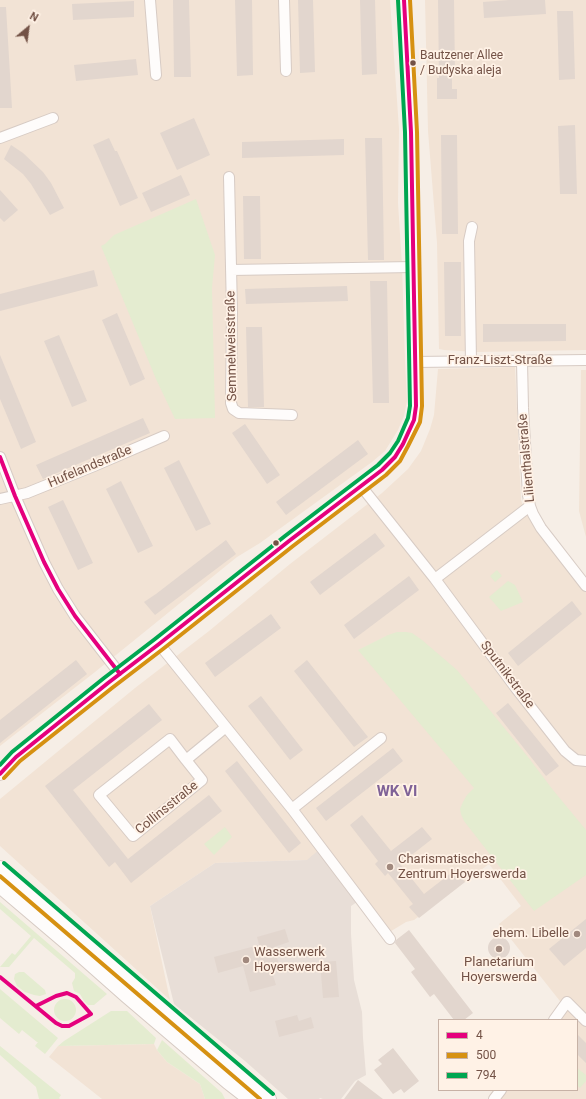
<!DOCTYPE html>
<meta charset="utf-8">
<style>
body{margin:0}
#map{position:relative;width:586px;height:1099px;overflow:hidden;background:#f6eee6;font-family:Roboto,sans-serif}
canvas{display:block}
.legend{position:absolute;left:438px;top:1019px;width:140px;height:72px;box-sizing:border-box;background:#fff2e6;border:1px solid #c7b2a6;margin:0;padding:5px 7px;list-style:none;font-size:12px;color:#735246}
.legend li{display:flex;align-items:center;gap:8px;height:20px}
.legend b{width:20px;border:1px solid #c7b2a6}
.north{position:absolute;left:8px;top:8px;width:40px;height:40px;-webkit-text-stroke:3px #fff2e6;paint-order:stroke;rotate:29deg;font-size:11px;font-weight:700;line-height:16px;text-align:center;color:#735246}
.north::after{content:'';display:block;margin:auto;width:14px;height:18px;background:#735246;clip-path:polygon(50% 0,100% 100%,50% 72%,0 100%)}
</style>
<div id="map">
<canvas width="586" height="1099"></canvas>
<ul class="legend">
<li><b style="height:5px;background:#e5007d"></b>4</li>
<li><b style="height:5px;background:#d69112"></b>500</li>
<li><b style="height:5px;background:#00a651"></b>794</li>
</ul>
<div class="north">N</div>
</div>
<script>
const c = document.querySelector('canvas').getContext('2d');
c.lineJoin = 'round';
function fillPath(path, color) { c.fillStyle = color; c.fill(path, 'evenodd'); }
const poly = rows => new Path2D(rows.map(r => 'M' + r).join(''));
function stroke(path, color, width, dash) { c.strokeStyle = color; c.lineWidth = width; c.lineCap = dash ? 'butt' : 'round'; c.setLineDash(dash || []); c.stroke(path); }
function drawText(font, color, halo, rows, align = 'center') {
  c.font = font + ' Roboto,sans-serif'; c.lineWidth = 3.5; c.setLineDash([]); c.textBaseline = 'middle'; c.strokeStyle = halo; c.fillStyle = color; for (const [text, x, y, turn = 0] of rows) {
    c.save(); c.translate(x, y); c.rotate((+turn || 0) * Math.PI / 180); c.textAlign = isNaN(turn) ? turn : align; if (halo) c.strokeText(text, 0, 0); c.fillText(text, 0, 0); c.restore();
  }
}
const residential = poly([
 [0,0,390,0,399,129,398,203,402,265,405,361,407,401,404,416,398,430,385,451,372,462,260,543,237,557,95,672,0,746],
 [425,0,586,0,586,350,476,352,444,350,439,349,437,243,428,131],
 [515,367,521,500,527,515,538,532,550,548,586,587,586,1099,501,1099,507,1090,577,1090,577,1020,560,1020,567,1010,499,924,521,906,489,864,414,920,406,922,388,933,360,900,307,860,215,863,150,906,170,1000,0,846,0,799,135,688,209,631,290,564,382,493,408,469,421,451,430,429,434,415,438,369],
 [581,370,586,370,586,537,579,511],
 [154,1044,157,1050,167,1062,200,1084,205,1099,102,1099,49,1057,58,1046]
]);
const industrial = poly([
 [321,848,360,900,351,906,351,934,354,980,362,1012,363,1038,366,1075,355,1081,341,1099,323,1099,320,1098,319,1099,288,1099,245,1061,174,1004,150,906,215,863,307,860]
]);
const green = poly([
 [196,199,215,255,212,288,215,418,175,419,156,379,101,246,105,244,114,235],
 [497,570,502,576,495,582,490,576],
 [508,581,515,585,523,602,501,611,489,597],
 [397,632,406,632,412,633,422,640,457,670,528,757,553,790,586,830,586,875,534,911,464,821,461,814,460,809,463,802,467,795,474,788,358,650,388,635],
 [225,827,232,837,214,855,204,844],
 [0,902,107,994,94,1005,88,1005,84,1001,80,994,74,991,72,983,75,978,75,973,34,938,9,967,0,967,12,953,15,955,31,936,0,909],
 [19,972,24,972,45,990,46,994,40,996,34,995,25,992,17,986,14,979,15,974],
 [0,989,58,1038,45,1054,35,1046,38,1042,37,1042,22,1030,19,1034,0,1018],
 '54 1010a11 11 0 1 1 22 0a11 11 0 1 1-22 0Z',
 [111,1011,127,1011,156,1038,154,1044,58,1046,64,1041],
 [162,1040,222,1093,225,1099,205,1099,200,1084,167,1062,157,1050],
 [0,1046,61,1095,59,1098,60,1099,39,1099,36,1087,0,1055],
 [577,1068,586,1075,586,1081,580,1088,577,1085]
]);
const building = poly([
 [173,0,189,0,191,77,174,77],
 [235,0,252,0,253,75,237,76],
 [298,0,313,0,315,72,300,73],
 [360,0,375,0,377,74,362,75],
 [438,0,454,0,455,74,452,74,452,89,457,89,457,99,437,99,437,78,439,78],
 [509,0,545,0,546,14,484,18,483,2],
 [134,1,134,17,73,20,72,4],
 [0,7,6,7,12,108,0,108],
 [557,11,573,11,575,79,559,80],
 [136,59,138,75,76,81,74,65],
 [194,118,210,155,177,170,160,133],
 [575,125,577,194,560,194,558,126],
 [441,135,457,135,458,234,442,234],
 [109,138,115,151,117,151,138,198,120,206,93,145],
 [365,138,382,138,384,260,368,260],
 [344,139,344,155,242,158,242,142],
 [11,145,23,153,43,172,51,183,64,208,50,215,31,184,23,174,4,159],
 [181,175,190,195,151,212,142,193],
 [0,190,18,210,4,222,0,218],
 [243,196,260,196,261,259,244,259],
 [444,262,461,262,461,336,445,336],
 [94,270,98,286,0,311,0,294],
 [370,281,387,281,389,403,373,403],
 [347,286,348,301,246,304,245,289],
 [117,313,145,379,130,386,102,320],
 [483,324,566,324,566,341,483,342],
 [246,327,262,327,264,407,248,407],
 [59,335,87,401,72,407,44,341],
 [0,355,36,442,21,449,0,399],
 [143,418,150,433,43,479,36,465],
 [245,424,280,475,267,484,232,433],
 [358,440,368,454,286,515,276,502],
 [179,460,211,524,196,531,164,468],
 [121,481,153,546,138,553,106,489],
 [63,500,93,563,78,570,48,507],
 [375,533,385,546,320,595,310,582],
 [226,540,236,554,155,615,144,602,156,594],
 [409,576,419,590,354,639,344,625],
 [572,601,582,614,518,666,508,653],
 [271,614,281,628,215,677,205,663],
 [76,660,87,674,0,743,0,720],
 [307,660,368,737,354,747,294,671],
 [261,696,303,750,290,760,248,706],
 [508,703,559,766,546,776,496,713],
 [149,704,162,720,73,790,128,859,209,795,222,811,131,883,115,862,109,867,45,786],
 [393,748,403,761,326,821,316,808],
 [237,761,301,843,289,853,225,771],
 [362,815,391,851,422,827,432,839,400,864,424,894,455,870,465,882,419,918,409,907,413,904,388,873,385,876,375,864,378,861,350,825],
 [586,919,586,948,564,966,549,949],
 [285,929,289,942,274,947,279,964,270,966,276,985,250,992,243,966,218,973,214,957,259,945,257,937],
 [409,930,473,1013,464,1020,454,1020,434,994,430,997,411,972,415,969,395,943,396,940],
 '488 948a11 11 0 1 1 22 0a11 11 0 1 1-22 0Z',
 [336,961,339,997,323,998,320,962],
 [297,1015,299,1021,311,1017,314,1028,279,1037,275,1021],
 [577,1034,586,1043,586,1063,577,1054],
 [393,1048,419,1081,404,1093,401,1089,393,1094,374,1070,382,1064,378,1060],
 [358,1080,383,1099,344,1099]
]);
const minor = poly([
 [150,0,156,75],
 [284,0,286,71],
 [0,138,53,118],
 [229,177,232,312,231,403,233,409,239,413,292,415],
 [231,270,413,267],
 [471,361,469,241,472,227],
 [522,361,523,408,528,495,530,506,533,514,541,528,586,586],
 [415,362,586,360],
 [0,457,15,496,44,562,58,589,75,616,120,674],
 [361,486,435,579,530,506],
 [0,499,27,493,94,466,164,436],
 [435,579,515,687,565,751,576,760,586,761],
 [159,644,292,809,354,891,390,939],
 [186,760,202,780,133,836,99,795,170,739,186,760,226,727],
 [292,809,381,738],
 [554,1020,567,1002,586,1021],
 [494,1099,501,1090]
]);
const tertiary = poly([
 [0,774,16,757,108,683,159,644,289,541,382,470,395,457,403,444,414,420,416,406,411,132,404,0]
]);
const secondary = poly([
 [0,868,269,1099],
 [0,886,67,943,127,996,228,1082,250,1099]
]);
const bus1 = poly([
 [0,457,15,496,44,562,58,589,75,616,120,674],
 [0,774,16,757,108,683,159,644,289,541,382,470,395,457,403,444,414,420,416,406,411,132,404,0],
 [0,977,56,1023,62,1026,69,1026,91,1014],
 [36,1006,56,996,67,993,76,997,91,1014]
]);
const bus2 = poly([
 [4,778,20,761,112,688,163,649,293,546,386,475,400,461,408,446,420,422,422,406,417,132,410,0],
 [0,876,260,1099]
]);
const bus3 = poly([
 [0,765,12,752,104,678,155,639,285,536,378,465,390,453,398,441,408,418,410,406,405,132,398,0],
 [4,863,273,1094]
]);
const markers = [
 [413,63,3.5,"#735246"],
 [276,543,3.5,"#735246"],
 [390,867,4,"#a1897e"],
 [577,934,4,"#a1897e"],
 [499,949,4,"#a1897e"],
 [246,960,4,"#a1897e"]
];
const busNames = [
 ["Bautzener Allee",420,56],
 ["/ Budyska aleja",420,71]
];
const streetNames = [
 ["Semmelweisstraße",232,346,-91],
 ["Franz-Liszt-Straße",500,361],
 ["Lilienthalstraße",527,458,-95],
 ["Hufelandstraße",90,467,-23],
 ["Sputnikstraße",507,675,53],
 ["Collinsstraße",167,808,-39]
];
const poiNames = [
 ["Charismatisches",398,860],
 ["Zentrum Hoyerswerda",398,875],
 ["ehem. Libelle",569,934,"right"],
 ["Wasserwerk",254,953],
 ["Hoyerswerda",254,968],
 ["Planetarium",499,963,"center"],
 ["Hoyerswerda",499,978,"center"]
];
const quarterNames = [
 ["WK VI",397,792]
];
fillPath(residential, '#f2e3d5');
fillPath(industrial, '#e8ded7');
fillPath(green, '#e4ecd0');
fillPath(building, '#e2d6ce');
stroke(minor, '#d7cbc4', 12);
stroke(tertiary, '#d7cbc4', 14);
stroke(secondary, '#d6cac3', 16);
stroke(minor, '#fefcfb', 10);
stroke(tertiary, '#fefcfb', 12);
stroke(secondary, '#fefcfb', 14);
stroke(bus1, '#e5007d', 4);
stroke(bus2, '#d69112', 4);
stroke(bus3, '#00a651', 4);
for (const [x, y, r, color] of markers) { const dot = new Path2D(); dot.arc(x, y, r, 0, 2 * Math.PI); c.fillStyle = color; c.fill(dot); stroke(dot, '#fff2e6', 1.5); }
drawText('12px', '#735246', '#fff2e6', busNames, 'left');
drawText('13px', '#735246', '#fff2e6', streetNames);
drawText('13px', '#735246', '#fff2e6', poiNames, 'left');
drawText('bold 15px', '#7f6297', '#fff2e6', quarterNames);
</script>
